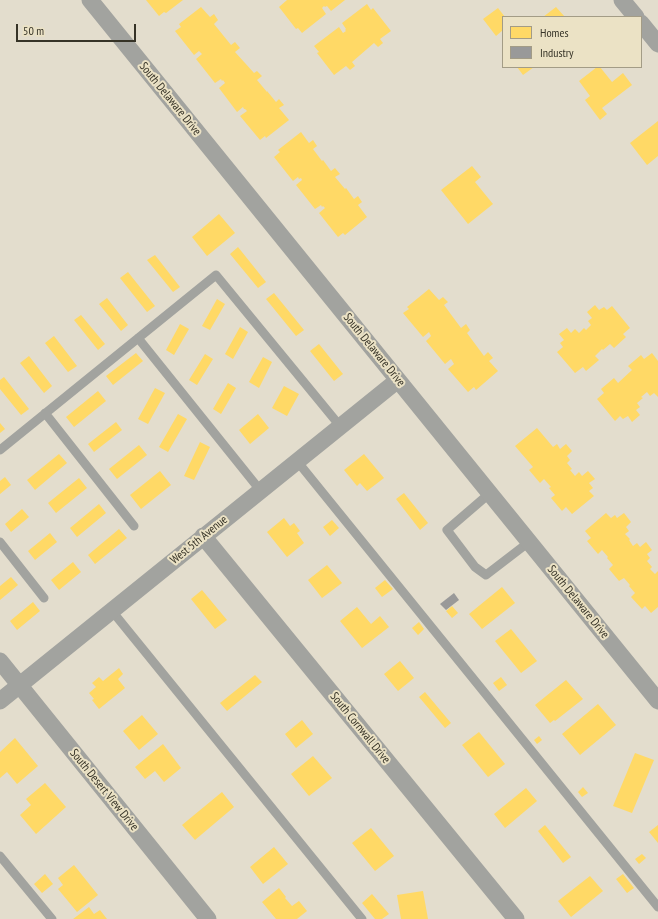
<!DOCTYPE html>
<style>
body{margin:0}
#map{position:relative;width:658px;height:919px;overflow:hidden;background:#e3ddcd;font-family:"PT Sans Narrow",sans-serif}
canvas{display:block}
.legend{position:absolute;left:502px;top:16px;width:140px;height:52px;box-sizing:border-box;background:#ebe2c5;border:1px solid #a39c86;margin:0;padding:5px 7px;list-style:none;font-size:12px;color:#363327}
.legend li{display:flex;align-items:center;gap:8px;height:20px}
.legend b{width:20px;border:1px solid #a39c86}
.scale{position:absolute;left:16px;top:24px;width:120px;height:18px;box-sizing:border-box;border:2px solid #363327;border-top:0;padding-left:5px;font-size:12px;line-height:14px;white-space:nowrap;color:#363327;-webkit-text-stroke:3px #ebe2c5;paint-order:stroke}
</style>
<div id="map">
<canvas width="658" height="919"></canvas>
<ul class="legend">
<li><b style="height:11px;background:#ffd966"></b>Homes</li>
<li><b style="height:11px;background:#999"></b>Industry</li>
</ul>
<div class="scale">50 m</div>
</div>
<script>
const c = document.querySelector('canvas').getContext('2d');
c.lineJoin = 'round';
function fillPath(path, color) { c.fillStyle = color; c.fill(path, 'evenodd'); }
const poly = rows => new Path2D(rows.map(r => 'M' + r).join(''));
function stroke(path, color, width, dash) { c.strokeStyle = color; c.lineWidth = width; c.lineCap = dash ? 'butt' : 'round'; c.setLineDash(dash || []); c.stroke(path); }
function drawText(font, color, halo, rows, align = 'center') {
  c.font = font + ' "PT Sans Narrow",sans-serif'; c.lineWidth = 4; c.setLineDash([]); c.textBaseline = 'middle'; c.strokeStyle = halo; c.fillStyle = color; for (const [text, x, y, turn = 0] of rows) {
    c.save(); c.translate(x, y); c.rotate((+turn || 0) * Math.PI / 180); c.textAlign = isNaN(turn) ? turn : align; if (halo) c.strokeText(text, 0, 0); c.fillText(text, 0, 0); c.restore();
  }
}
const homes = poly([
 [146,0,183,0,166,13,164,12,159,16],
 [287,0,345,0,331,11,327,6,325,7,324,6,322,8,326,14,302,33,298,28,296,29,279,7],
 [367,4,371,10,373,8,391,31,380,39,383,43,378,47,374,43,352,62,355,66,350,70,346,66,334,75,317,53,319,52,314,46,339,27,343,33,346,31,345,30,346,29,342,23],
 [201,7,210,17,214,14,218,20,214,24,231,45,235,42,240,48,235,52,245,63,254,73,257,71,262,76,257,80,267,92,267,91,276,102,279,99,284,105,279,108,289,120,266,138,265,136,260,140,240,116,247,111,245,109,244,109,243,107,237,112,219,88,225,83,223,80,222,81,221,79,215,83,196,59,202,54,199,51,194,55,175,31,181,27,179,24],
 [556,7,565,17,543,17],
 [498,8,505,17,503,17,503,30,496,36,483,19],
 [517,67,534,67,523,75],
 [597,67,600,67,612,82,623,73,632,85,602,108,607,114,600,120,585,100,590,96,579,81],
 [658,121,658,156,647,165,630,143],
 [301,132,309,143,313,140,317,146,313,149,322,161,323,160,331,171,335,168,340,174,335,177,345,189,346,188,354,199,358,196,362,202,358,205,367,217,345,235,343,233,338,237,319,213,325,208,323,206,322,207,321,205,315,209,296,185,302,180,301,178,299,179,298,177,293,181,274,157,280,152,278,150],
 [472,166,481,177,475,182,493,204,468,224,441,190],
 [219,214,235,233,207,256,192,237],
 [238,247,266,282,258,288,230,254],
 [155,255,180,287,173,292,147,260],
 [128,272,155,306,147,312,120,278],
 [429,289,439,300,443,297,448,302,444,305,461,328,466,324,470,330,467,333,484,356,488,352,493,358,489,361,498,371,476,390,474,387,468,392,448,369,454,364,451,359,445,364,426,341,431,336,429,332,423,337,403,313,409,309,407,307],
 [274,293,304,330,296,336,266,299],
 [107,298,128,325,121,331,99,304],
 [217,299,225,304,210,330,202,326],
 [595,305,599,310,604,307,607,310,612,306,630,328,623,334,626,337,614,348,610,344,603,350,602,349,595,356,599,360,586,371,583,367,575,373,557,352,563,347,560,343,564,340,559,334,567,328,571,333,575,329,579,333,584,328,586,330,591,325,588,321,592,318,587,312],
 [81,315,105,344,98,350,74,320],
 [180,324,189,329,174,355,166,350],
 [240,327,248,332,233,359,225,354],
 [54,336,77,366,68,372,45,343],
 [319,344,343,374,334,381,310,351],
 [136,353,143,361,113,385,106,376],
 [652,353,658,361,658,397,654,393,650,396,647,392,641,397,643,398,637,403,640,407,636,410,640,415,632,422,628,416,623,419,620,416,615,421,597,399,604,393,601,389,614,378,618,383,632,370,628,366,641,355,644,359],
 [205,354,213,359,197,385,189,380],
 [29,356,52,386,44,393,20,363],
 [263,357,272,362,259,388,249,382],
 [4,377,29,409,21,415,0,389,0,380],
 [228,383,236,388,221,414,213,409],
 [284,386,299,394,287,416,272,408],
 [155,388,165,393,148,424,138,419],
 [98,391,106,401,74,427,66,417],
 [178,414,187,419,168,452,159,447],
 [258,414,269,428,250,444,239,430],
 [116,422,122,430,94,452,88,444],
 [0,423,5,429,0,433],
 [537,428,553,447,557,444,560,449,566,444,572,451,567,456,570,460,567,463,572,469,570,470,575,476,579,472,582,476,588,471,595,479,589,483,593,488,589,491,594,496,572,514,566,507,562,511,551,498,555,495,549,488,551,487,544,479,540,483,529,470,533,467,515,446],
 [200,442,210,447,194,480,184,476],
 [139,445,147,455,117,479,109,469],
 [59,454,67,463,35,490,27,480],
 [364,454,384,478,367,491,360,483,357,486,344,470],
 [160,471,171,485,141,509,130,495],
 [5,477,11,485,0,494,0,481],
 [79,478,87,488,56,513,48,503],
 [404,493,428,523,420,530,396,499],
 [99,504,106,513,77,537,70,528],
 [22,509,29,517,11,532,5,524],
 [606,513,611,518,615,515,617,518,624,513,631,522,626,527,629,531,625,534,630,539,629,540,633,546,637,543,640,547,646,542,652,550,647,554,650,558,647,561,652,567,650,569,655,574,658,571,658,607,651,613,645,606,642,609,631,597,635,593,629,586,630,585,624,578,619,581,609,569,613,565,607,558,608,557,602,550,598,554,587,541,591,538,585,531],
 [284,518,290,526,294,523,300,531,297,533,304,543,287,557,267,532],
 [332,520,339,528,330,536,323,527],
 [119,529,127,538,95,564,88,555],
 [50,533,57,542,35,560,28,551],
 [73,562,81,572,59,590,51,580],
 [327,565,342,583,322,598,308,580],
 [11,577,18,585,0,600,0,586],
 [385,580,393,589,382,597,375,588],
 [502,587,515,603,482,629,469,614],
 [202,590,227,620,215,629,191,599],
 [33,602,40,611,17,630,10,621],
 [452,606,458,613,452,618,446,611],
 [357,607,371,624,380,616,389,627,362,648,340,621],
 [419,622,424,629,418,635,412,628],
 [511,629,537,661,521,673,495,641],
 [400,661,414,678,398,691,384,674],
 [119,668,123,674,118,679,125,688,99,709,92,700,94,699,89,693,96,687,92,683,99,677,103,681],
 [255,675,262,682,227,711,220,703],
 [501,677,507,685,499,691,493,683],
 [566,680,583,699,555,721,554,720,550,723,535,705],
 [425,692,451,723,445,728,419,697],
 [598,704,616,725,580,755,562,734],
 [142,715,158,734,139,750,123,731],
 [302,720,313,734,296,748,285,734],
 [479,732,505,764,488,777,462,745],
 [539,736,542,740,537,744,534,740],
 [15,738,38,766,17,784,7,772,0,778,0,752],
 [163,744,181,768,164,782,155,771,145,779,135,767],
 [635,753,654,760,632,813,613,806],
 [313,756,332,778,309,796,291,774],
 [45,783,66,807,36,834,20,815,31,805,26,799],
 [583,787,588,793,582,797,578,792],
 [526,788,537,801,505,828,494,814],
 [222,792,234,807,195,840,182,825],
 [545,825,571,857,563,863,538,831],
 [658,825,658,843,649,832],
 [371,828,394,856,375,871,352,843],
 [274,847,288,864,263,884,250,867],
 [642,854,646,858,639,864,635,859],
 [74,865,98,895,77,912,58,889,63,885,58,878],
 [45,874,53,884,42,893,34,884],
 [623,874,634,888,627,893,616,879],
 [590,876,603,891,571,917,558,901],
 [279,888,286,897,285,898,292,906,299,901,307,911,297,919,276,919,262,902],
 [423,891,428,919,401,919,397,895],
 [372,894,389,914,382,919,375,919,362,903],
 [89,907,94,914,100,910,107,919,73,919]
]);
const industry = poly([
 [454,593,459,600,446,610,440,604]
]);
const service = poly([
 [138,338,260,490],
 [45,413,134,526],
 [0,450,216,275,340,426],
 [297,461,658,907],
 [490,493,447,530,475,567,486,575,529,542],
 [0,542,44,598],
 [112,611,362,919],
 [0,856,52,919]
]);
const minor = poly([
 [90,0,658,701],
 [622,0,636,17],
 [641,23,658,44],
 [203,536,516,919],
 [0,661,208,919],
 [0,701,398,380]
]);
const streetNames = [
 ["South Delaware Drive",170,99,51],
 ["South Delaware Drive",374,350,51],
 ["West 5th Avenue",199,540,-39],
 ["South Delaware Drive",578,602,51],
 ["South Cornwall Drive",360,728,51],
 ["South Desert View Drive",104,790,51]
];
fillPath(homes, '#ffd966');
fillPath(industry, '#999');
stroke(service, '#a2a39f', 9);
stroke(minor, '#a2a39f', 17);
drawText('12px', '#363327', '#ebe2c5', streetNames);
</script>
